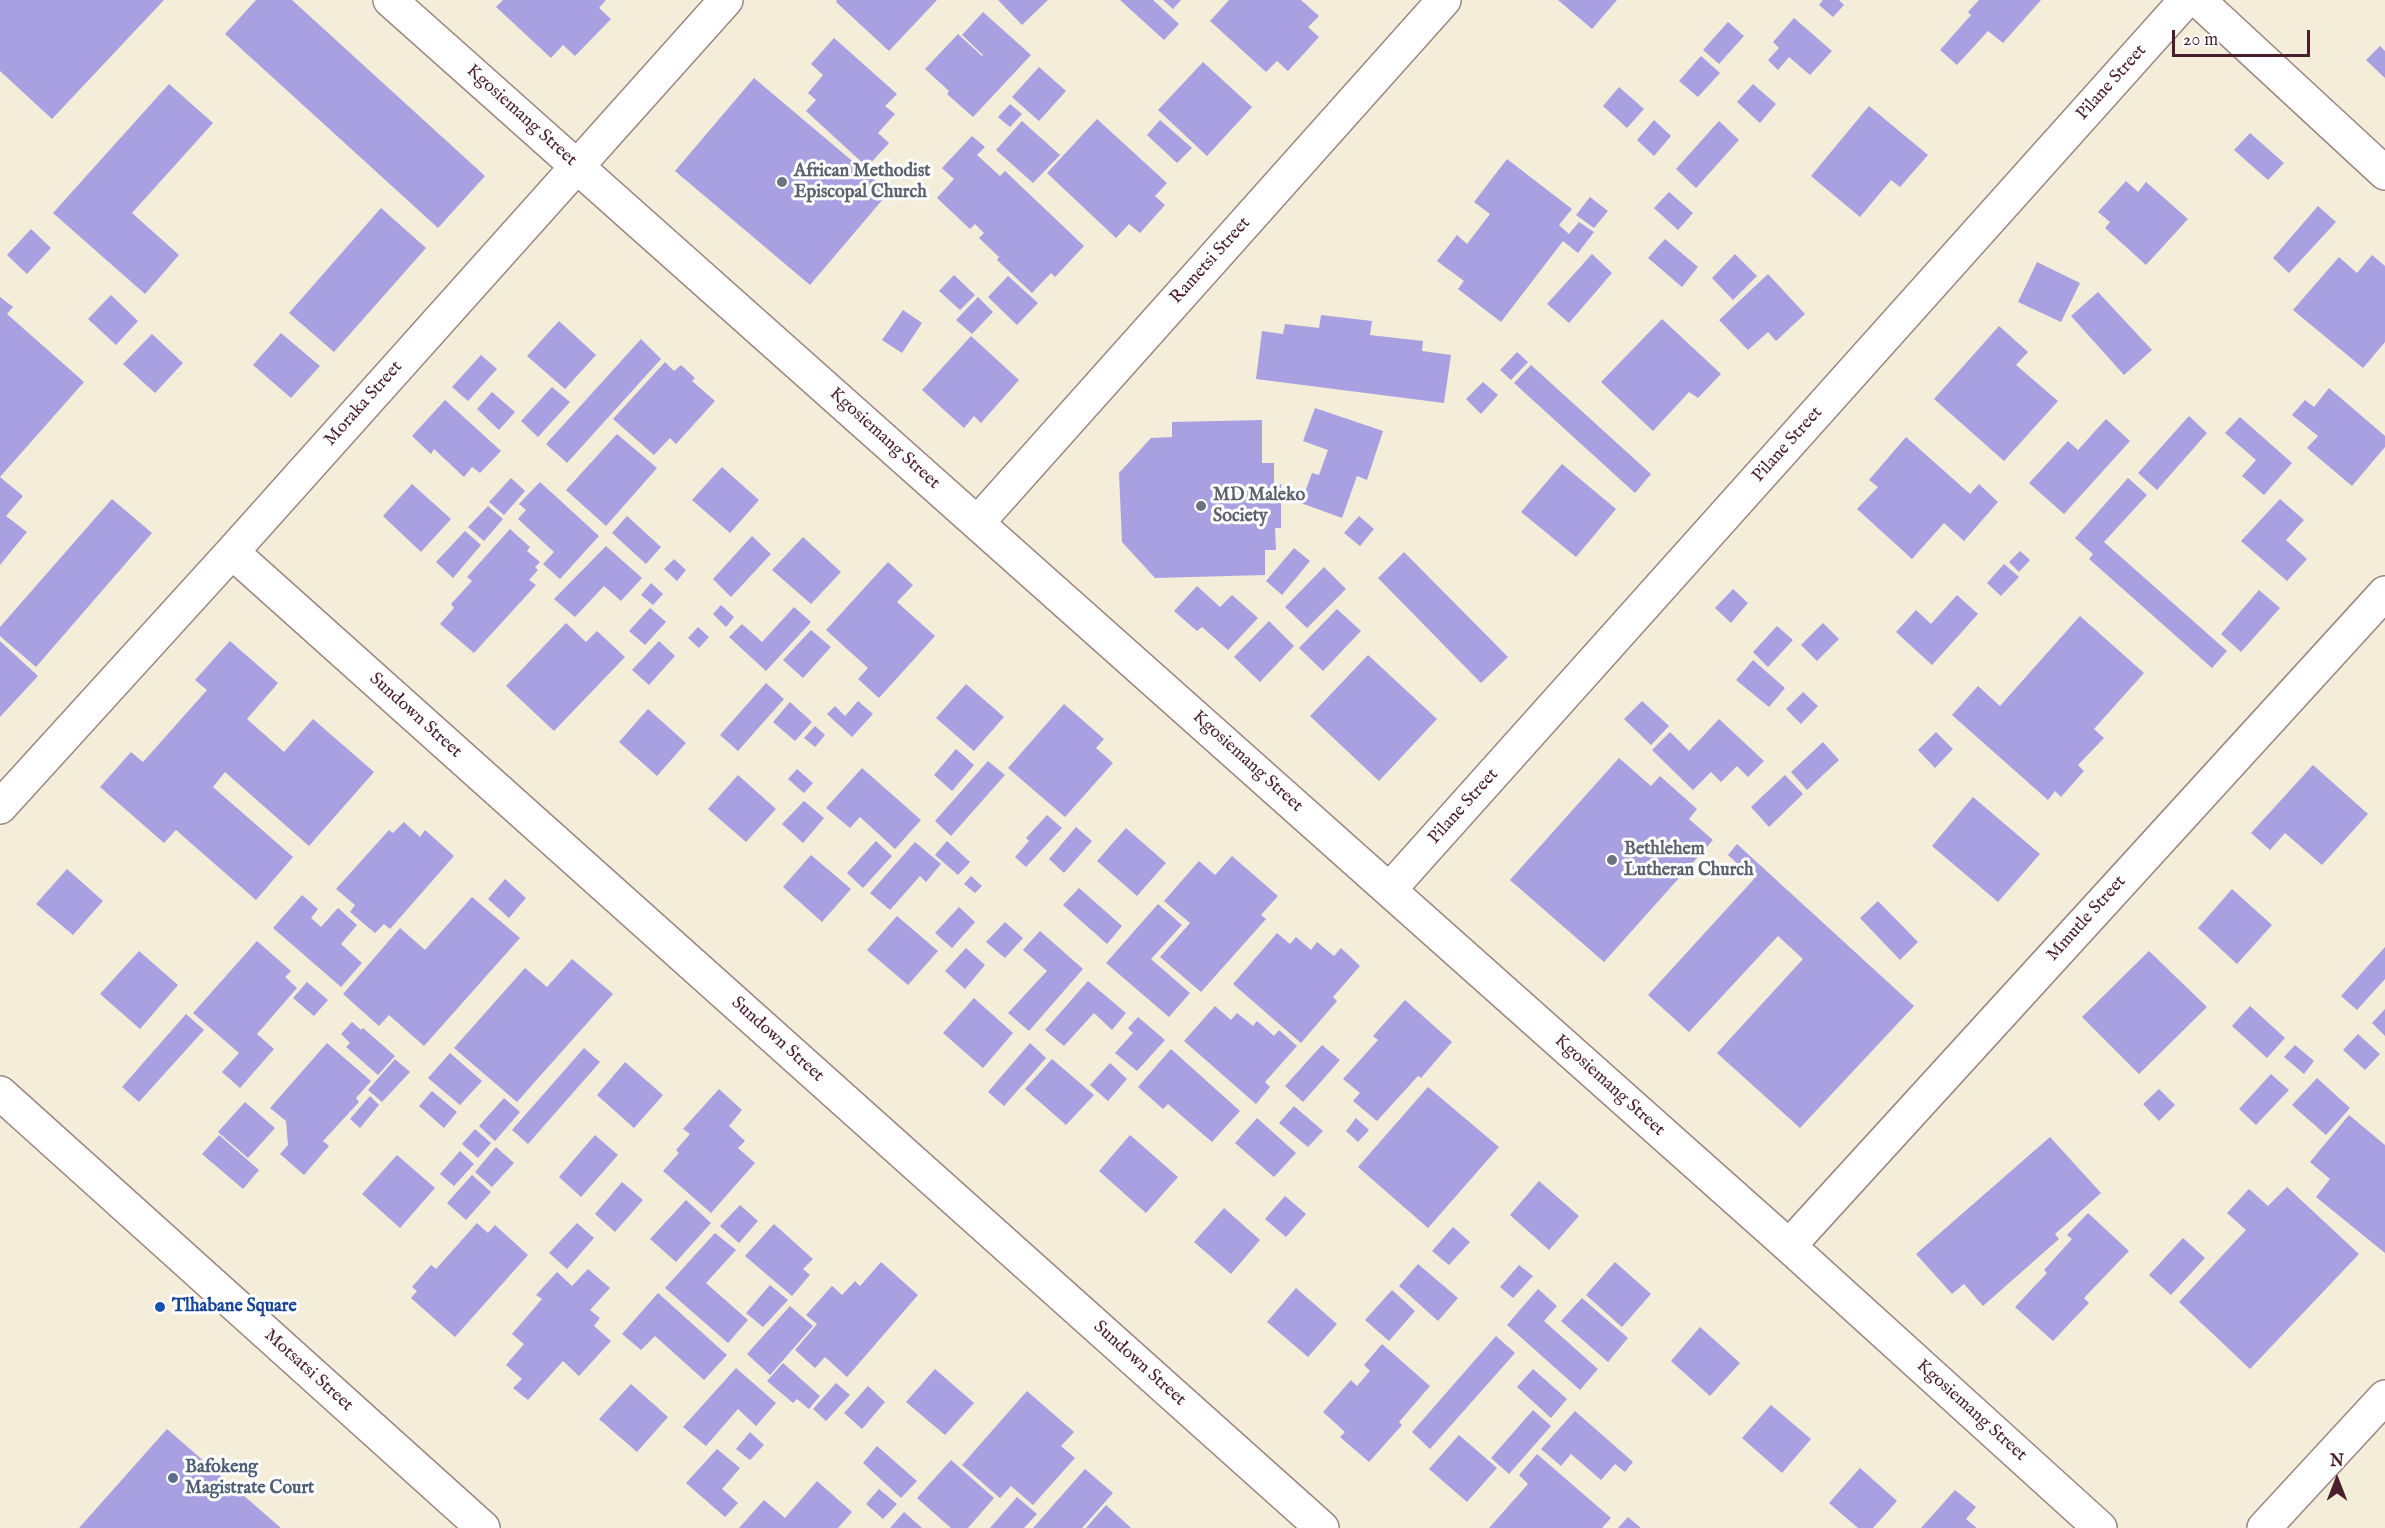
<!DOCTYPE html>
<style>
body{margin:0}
#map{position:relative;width:2385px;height:1528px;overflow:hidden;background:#f3edd9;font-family:"IM FELL English",serif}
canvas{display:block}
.north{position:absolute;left:2307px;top:1450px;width:60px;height:60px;-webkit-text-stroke:4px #fff;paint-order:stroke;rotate:0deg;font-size:16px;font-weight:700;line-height:24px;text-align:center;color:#4a1f2b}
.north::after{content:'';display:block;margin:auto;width:21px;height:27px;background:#4a1f2b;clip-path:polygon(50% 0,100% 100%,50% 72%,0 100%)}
.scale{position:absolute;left:2172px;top:30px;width:138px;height:27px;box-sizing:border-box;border:3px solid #4a1f2b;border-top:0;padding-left:8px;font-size:18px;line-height:21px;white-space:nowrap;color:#4a1f2b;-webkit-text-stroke:4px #fff;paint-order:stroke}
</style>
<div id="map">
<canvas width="2385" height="1528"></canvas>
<div class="north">N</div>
<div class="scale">20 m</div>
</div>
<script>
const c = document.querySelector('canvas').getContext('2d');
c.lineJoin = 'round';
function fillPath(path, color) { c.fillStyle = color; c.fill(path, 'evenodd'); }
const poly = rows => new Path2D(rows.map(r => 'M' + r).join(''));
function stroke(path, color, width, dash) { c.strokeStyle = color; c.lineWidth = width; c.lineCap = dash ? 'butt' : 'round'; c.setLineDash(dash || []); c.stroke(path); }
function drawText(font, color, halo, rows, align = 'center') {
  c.font = font + ' "IM FELL English",serif'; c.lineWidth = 6; c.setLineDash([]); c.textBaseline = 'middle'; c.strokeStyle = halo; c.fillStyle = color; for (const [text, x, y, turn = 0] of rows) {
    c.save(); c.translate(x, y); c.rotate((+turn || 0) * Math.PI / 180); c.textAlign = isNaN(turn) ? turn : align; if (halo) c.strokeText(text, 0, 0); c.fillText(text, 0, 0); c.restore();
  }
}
const building = poly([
 [0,0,164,0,52,119,0,71],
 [256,0,292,0,485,176,438,228,225,34],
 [503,0,606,0,599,8,611,19,575,56,563,45,551,58,496,7],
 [837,0,937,0,889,51,836,2],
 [998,0,1048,0,1022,25],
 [1120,0,1153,0,1179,24,1164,40],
 [1163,0,1181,0,1173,9],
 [1229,0,1301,0,1319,16,1308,27,1319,37,1288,71,1277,61,1266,72,1210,21],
 [1558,0,1617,0,1592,29],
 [1823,0,1839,0,1844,5,1833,17,1819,5],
 [1979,0,2041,0,2003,43,1988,31,1957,65,1940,50,1971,15,1968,12],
 [983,12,1031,55,973,117,947,94,949,91,925,69,958,34,982,56,983,55,962,35],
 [1794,18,1832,51,1810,75,1789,57,1778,70,1768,60,1779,48,1773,42],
 [1728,22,1744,36,1719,64,1703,50],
 [834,38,897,94,885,106,895,114,878,133,889,143,867,167,806,111,816,100,808,93,823,75,811,64],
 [2380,46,2385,51,2385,78,2366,60],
 [1701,56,1720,73,1698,97,1679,81],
 [1203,62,1252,107,1207,156,1158,110],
 [1039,67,1066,91,1039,121,1012,97],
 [754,78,889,192,810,285,675,171],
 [169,84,213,123,132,213,179,255,145,294,53,213],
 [1753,84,1776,104,1760,123,1737,102],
 [1619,87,1644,109,1627,128,1603,106],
 [1010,104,1022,114,1010,127,998,117],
 [1869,106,1928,155,1900,187,1891,180,1860,217,1811,176],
 [1097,119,1167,183,1155,196,1165,205,1140,233,1129,224,1116,238,1047,173],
 [1160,120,1192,148,1177,163,1147,135],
 [1654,120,1671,136,1654,156,1637,140],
 [1022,121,1060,155,1033,183,996,150],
 [1719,121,1739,140,1696,188,1676,169],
 [2250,133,2284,163,2268,180,2234,150],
 [972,136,985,147,977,155,1000,176,1005,171,1084,246,1055,277,1051,273,1032,293,997,260,999,257,979,238,984,233,975,224,970,229,937,198,954,179,942,168],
 [1507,159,1572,209,1559,225,1569,234,1579,222,1594,232,1578,253,1563,241,1501,322,1458,289,1464,281,1437,261,1457,235,1467,244,1490,214,1474,202],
 [2126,181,2138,192,2146,182,2188,219,2146,265,2105,228,2110,222,2098,212],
 [1669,192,1693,213,1678,230,1654,208],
 [1590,197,1608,211,1594,228,1576,215],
 [2318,206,2336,222,2289,273,2273,258],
 [381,208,426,248,334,352,289,313],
 [31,229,51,248,27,274,7,255],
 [1665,239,1698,267,1682,287,1648,258],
 [1592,254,1612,273,1569,323,1547,304],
 [1735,254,1757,276,1733,300,1712,278],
 [2372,255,2385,266,2385,342,2363,368,2293,310,2339,257,2357,273],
 [2037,262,2080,283,2061,322,2018,302],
 [1768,274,1805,314,1776,341,1768,332,1748,350,1719,320],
 [954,275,975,295,960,310,939,291],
 [1008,276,1038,303,1017,325,988,297],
 [2098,292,2152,350,2124,375,2071,316],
 [111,295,138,321,116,345,88,319],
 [0,297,13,307,7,314,84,382,0,477,23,496,6,516,27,532,0,565],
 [978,297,993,312,972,334,956,320],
 [903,310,922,323,902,353,882,340],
 [1321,315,1372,321,1370,335,1423,341,1422,351,1451,355,1444,403,1256,379,1262,331,1283,334,1285,324,1319,328],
 [1662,319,1721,374,1698,398,1689,392,1653,431,1601,382],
 [559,321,596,355,565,389,527,356],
 [1999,326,2028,352,2016,365,2058,401,2004,461,1934,399],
 [281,333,320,366,291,398,253,365],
 [152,334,183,363,155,393,123,364],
 [971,336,1019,380,981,423,974,416,964,428,922,390],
 [641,339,661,359,567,463,546,444],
 [1517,352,1528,362,1511,380,1500,370],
 [481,355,497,369,468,401,452,387],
 [665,362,674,371,681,365,695,378,692,381,715,401,676,444,670,438,654,455,613,419],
 [1531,365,1651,474,1635,493,1514,383],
 [1483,382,1498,395,1481,414,1466,399],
 [552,387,570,402,538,437,521,421],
 [2329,388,2385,436,2385,447,2352,486,2307,448,2318,436,2292,415,2305,400,2314,407],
 [492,392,515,412,499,430,477,409],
 [445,400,501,451,480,473,472,467,464,477,434,449,431,454,412,436],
 [1315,408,1383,431,1367,480,1357,476,1342,518,1301,503,1312,473,1319,475,1328,450,1303,441],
 [2189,416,2207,433,2157,490,2138,473],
 [2240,417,2292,463,2264,495,2242,476,2256,460,2225,433],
 [2106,419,2130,441,2064,514,2029,483,2068,441,2078,450],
 [1262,420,1262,463,1274,463,1274,485,1281,484,1281,528,1275,528,1276,550,1265,550,1265,575,1155,578,1122,542,1119,473,1151,438,1172,437,1172,422],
 [617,434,657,468,606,526,566,490],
 [1906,437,1970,494,1979,484,1998,502,1964,541,1944,523,1912,559,1857,509,1878,487,1869,480],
 [1562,464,1616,509,1576,557,1521,512],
 [722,467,759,500,730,533,692,500],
 [511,478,525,491,504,515,489,502],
 [2128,478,2147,495,2104,542,2227,651,2212,668,2089,559,2093,554,2075,538],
 [540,482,599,536,560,579,543,564,554,552,518,519,526,510,519,504],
 [412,484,451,519,421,552,383,516],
 [112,499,152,533,36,667,0,636,0,627],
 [2280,499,2304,520,2286,540,2307,559,2287,581,2241,541],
 [488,506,503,519,484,541,468,527],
 [627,516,661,547,646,564,612,533],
 [1359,516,1374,529,1360,546,1344,533],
 [510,529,530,547,527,551,540,562,535,567,538,570,529,580,536,585,474,653,440,624,454,608,451,604,472,581,467,577],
 [465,531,481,545,453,578,436,562],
 [752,536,771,554,731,597,713,579],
 [803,537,841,572,811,604,772,570],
 [606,546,642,578,621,601,604,586,575,617,554,599],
 [1294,548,1310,561,1282,595,1266,581],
 [2020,551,2030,560,2019,572,2009,562],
 [1404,552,1508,657,1481,683,1378,578],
 [674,559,686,570,677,581,664,569],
 [888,562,913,585,897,602,935,636,879,698,858,679,868,668,826,630],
 [2004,564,2019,577,2001,596,1987,583],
 [1324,567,1346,589,1307,628,1285,607],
 [651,583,663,594,653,605,641,595],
 [1197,586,1220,607,1232,595,1258,618,1228,650,1202,627,1197,631,1174,611],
 [1733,589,1748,603,1731,623,1715,608],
 [2259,590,2280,608,2241,652,2221,634],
 [1957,595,1978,614,1932,665,1896,632,1916,610,1931,624],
 [721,605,734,617,726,627,713,614],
 [794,607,811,622,766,671,729,637,742,624,762,642],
 [650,608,666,622,645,645,629,631],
 [1337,609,1361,631,1323,671,1299,648],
 [2080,616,2144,673,2094,729,2104,738,2078,765,2084,771,2061,797,2055,791,2048,800,1952,715,1978,686,2000,706],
 [1269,621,1294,646,1260,682,1234,657],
 [566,623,586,642,597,631,625,657,554,731,506,686],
 [1823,623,1839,639,1817,661,1801,645],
 [1777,626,1793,640,1768,667,1753,652],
 [698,627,709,637,699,648,688,638],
 [811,630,831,647,803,678,783,660],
 [0,641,38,676,0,717],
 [230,641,278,683,247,719,284,752,313,719,374,772,309,846,225,772,213,787,293,857,256,900,176,830,164,843,100,787,131,752,143,762,207,690,195,680],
 [659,641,675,656,649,685,632,670],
 [1368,655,1437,719,1379,781,1310,716],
 [1753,660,1785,688,1769,707,1736,680],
 [766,683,784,699,738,751,720,735],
 [966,684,1004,717,974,751,936,718],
 [1803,692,1818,706,1801,724,1786,709],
 [858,701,873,714,852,737,827,714,835,706,845,716],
 [1642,701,1669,726,1651,745,1624,719],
 [790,702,812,722,795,741,773,722],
 [1064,704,1104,739,1096,748,1113,763,1065,817,1008,768],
 [648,709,686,743,657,776,619,742],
 [1719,719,1764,761,1748,777,1737,766,1721,782,1711,772,1693,790,1652,750,1670,732,1689,751],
 [815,726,825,735,815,747,804,738],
 [1936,732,1953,749,1935,768,1918,750],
 [1823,742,1839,760,1807,790,1791,772],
 [956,749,974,765,952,791,934,775],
 [1619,758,1651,786,1660,776,1697,809,1689,819,1713,840,1604,962,1510,880],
 [988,761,1005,775,951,836,935,821],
 [2313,765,2368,814,2322,865,2285,833,2270,850,2251,833],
 [862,768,921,820,895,849,860,817,850,828,826,808],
 [797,769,813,783,804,793,788,779],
 [738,775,776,809,746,842,708,809],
 [1785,775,1803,794,1769,827,1751,807],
 [1973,797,2040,854,1998,902,1932,846],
 [804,801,824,818,803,843,782,824],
 [1047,815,1062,828,1026,867,1015,857,1029,841,1026,838],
 [404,822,420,837,425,830,454,856,390,929,384,924,375,933,350,912,355,905,336,889,389,830,393,833],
 [1076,827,1092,841,1064,873,1049,859],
 [1126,828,1166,863,1137,896,1097,861],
 [876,841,892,856,863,888,847,873],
 [947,841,970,862,958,875,935,855],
 [915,842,941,864,926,882,920,876,890,910,870,893],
 [1737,844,1914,1006,1800,1128,1717,1053,1803,959,1778,936,1689,1032,1648,995,1754,879,1728,855],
 [811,855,851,889,822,922,783,887],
 [1232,856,1278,896,1261,915,1266,919,1201,992,1160,957,1190,923,1164,901,1199,861,1215,875],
 [67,869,103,901,73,935,36,904],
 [971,876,982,886,975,893,964,884],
 [505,879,526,898,509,918,488,899],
 [1079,888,1122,926,1107,944,1063,905],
 [2232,889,2272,925,2237,964,2198,928],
 [302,895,318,909,311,918,321,927,338,908,357,925,341,944,362,963,341,987,273,928],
 [472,897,520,938,424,1046,389,1015,379,1026,343,994,400,928,425,950],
 [1878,901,1918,942,1900,960,1860,918],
 [1158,904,1182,925,1151,959,1190,993,1169,1017,1106,963],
 [959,907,975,922,952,948,935,933],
 [897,916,938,951,908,985,867,950],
 [1005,922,1023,938,1005,958,986,942],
 [1040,931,1083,969,1029,1031,1008,1013,1047,971,1023,950],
 [1277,933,1290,944,1296,937,1311,950,1317,942,1334,956,1341,948,1360,966,1333,997,1337,1001,1301,1043,1233,984],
 [257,941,291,971,285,977,297,988,257,1034,274,1049,240,1088,222,1072,239,1053,193,1013],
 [2385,947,2385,979,2357,1010,2341,996],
 [966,948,985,965,965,989,945,971],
 [139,951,178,985,140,1029,100,994],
 [2149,951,2207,1007,2139,1074,2082,1017],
 [572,959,613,994,517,1102,454,1048,525,968,547,987],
 [1088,981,1126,1013,1112,1030,1094,1013,1064,1046,1045,1030],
 [307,982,328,1000,314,1016,293,998],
 [974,998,1013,1033,983,1068,943,1033],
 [1405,1000,1452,1042,1421,1078,1418,1076,1377,1121,1353,1101,1360,1093,1343,1079,1378,1040,1373,1036],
 [1215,1006,1231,1020,1237,1013,1253,1026,1257,1021,1274,1036,1279,1030,1297,1046,1265,1082,1270,1087,1256,1104,1184,1041],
 [2250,1006,2285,1038,2267,1058,2232,1026],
 [2385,1009,2385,1036,2372,1023],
 [186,1014,204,1030,139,1102,122,1087],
 [1138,1017,1165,1040,1137,1071,1115,1053,1133,1033,1128,1028],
 [352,1022,361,1030,363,1028,395,1056,378,1075,346,1047,350,1043,341,1034],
 [2358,1034,2380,1054,2365,1070,2343,1050],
 [327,1043,371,1081,356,1098,359,1102,323,1141,329,1146,304,1175,280,1154,288,1145,286,1121,270,1108],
 [1030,1043,1046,1058,1004,1106,988,1092],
 [1322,1045,1340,1060,1303,1102,1285,1086],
 [2295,1045,2314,1061,2304,1074,2284,1057],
 [584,1048,600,1062,528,1144,512,1130],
 [1171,1049,1240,1111,1212,1142,1168,1104,1163,1109,1138,1087],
 [450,1053,482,1081,460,1105,428,1078],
 [395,1059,410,1072,382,1102,368,1090],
 [1052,1059,1094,1095,1066,1125,1025,1089],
 [625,1062,663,1095,634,1128,597,1095],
 [1110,1063,1127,1079,1108,1101,1090,1085],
 [2271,1074,2289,1090,2256,1125,2239,1109],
 [2317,1078,2350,1108,2326,1135,2292,1105],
 [1428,1087,1499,1147,1428,1228,1358,1167],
 [719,1089,742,1110,729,1126,745,1141,738,1148,755,1163,711,1213,663,1171,679,1153,676,1150,690,1134,683,1129],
 [2159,1089,2175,1105,2159,1121,2143,1104],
 [432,1091,457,1112,444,1128,419,1106],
 [370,1096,379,1105,360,1128,350,1119],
 [504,1098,520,1112,495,1141,479,1126],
 [245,1102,275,1128,248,1158,218,1132],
 [1294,1106,1323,1131,1308,1147,1279,1123],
 [2349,1115,2385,1145,2385,1253,2316,1197,2330,1179,2310,1162],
 [1257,1118,1296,1153,1274,1177,1235,1143],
 [1356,1118,1369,1130,1358,1142,1346,1131],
 [475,1129,491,1143,478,1158,462,1144],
 [219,1135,259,1170,243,1189,202,1154],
 [595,1135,618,1155,581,1197,559,1177],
 [1130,1135,1178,1177,1146,1213,1099,1171],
 [2050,1137,2101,1193,2055,1234,2059,1239,1983,1306,1964,1284,1952,1294,1916,1254],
 [496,1147,514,1163,492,1187,475,1172],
 [460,1151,474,1164,454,1186,440,1174],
 [397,1155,435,1188,400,1228,362,1194],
 [472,1175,491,1192,466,1220,447,1203],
 [1539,1181,1579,1216,1549,1250,1510,1215],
 [622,1182,643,1200,615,1232,595,1214],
 [2287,1187,2359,1254,2250,1369,2179,1302,2246,1230,2227,1213,2249,1189,2268,1206],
 [1285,1196,1306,1214,1286,1237,1265,1219],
 [686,1200,711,1223,676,1262,650,1239],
 [740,1205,758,1221,739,1243,720,1226],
 [1224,1208,1260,1240,1231,1274,1194,1242],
 [2088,1213,2129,1251,2084,1298,2089,1303,2053,1341,2015,1307,2047,1273,2044,1270,2072,1239,2067,1235],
 [477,1223,488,1233,495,1225,528,1255,455,1337,411,1298,417,1291,412,1287,431,1265,436,1269],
 [577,1223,594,1238,567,1269,549,1253],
 [774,1224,813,1259,803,1269,810,1275,792,1296,745,1256],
 [1453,1227,1470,1242,1449,1265,1432,1251],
 [715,1233,736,1250,706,1283,748,1320,728,1343,665,1288],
 [2183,1238,2205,1258,2171,1295,2149,1275],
 [881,1262,918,1295,847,1377,825,1357,815,1368,795,1350,817,1324,806,1315,832,1286,842,1295,855,1281,860,1286],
 [1615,1262,1651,1294,1622,1327,1586,1295],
 [1418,1264,1458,1298,1438,1321,1399,1286],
 [1519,1265,1533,1276,1513,1298,1500,1287],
 [588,1269,610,1288,590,1310,600,1318,594,1326,611,1341,579,1376,563,1361,528,1400,513,1388,522,1379,506,1365,524,1344,512,1334,542,1299,536,1295,557,1272,572,1286],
 [770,1285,788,1300,763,1327,746,1313],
 [1296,1288,1337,1324,1308,1357,1267,1322],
 [1538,1289,1557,1306,1544,1321,1598,1369,1580,1390,1507,1325],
 [1392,1290,1415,1311,1389,1341,1365,1320],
 [658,1293,727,1355,704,1380,655,1336,641,1350,622,1334],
 [1582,1298,1628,1338,1608,1362,1561,1321],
 [790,1306,813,1326,770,1375,747,1354],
 [1700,1327,1740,1363,1710,1396,1671,1361],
 [1496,1336,1515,1353,1430,1449,1412,1432],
 [1382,1344,1430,1386,1399,1422,1402,1425,1369,1462,1340,1437,1345,1432,1323,1412,1351,1380,1357,1386,1370,1371,1364,1365],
 [783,1363,820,1396,809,1409,797,1399,793,1403,767,1381],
 [736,1368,776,1403,756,1426,738,1409,706,1446,683,1427],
 [935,1369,974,1403,945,1435,906,1402],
 [1533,1369,1567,1399,1551,1418,1517,1387],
 [836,1383,850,1395,826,1421,813,1409],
 [631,1384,668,1417,637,1452,599,1419],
 [868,1386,885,1402,862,1429,844,1413],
 [1027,1391,1074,1432,1061,1446,1075,1458,1033,1505,1011,1486,1000,1498,962,1465],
 [1771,1405,1811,1439,1782,1473,1742,1438],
 [1533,1410,1551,1426,1509,1474,1491,1458],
 [1575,1411,1633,1462,1625,1472,1615,1464,1601,1480,1571,1454,1561,1466,1541,1449],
 [167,1429,281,1528,79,1528],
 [750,1432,764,1445,750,1460,736,1449],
 [1459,1435,1497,1468,1467,1502,1429,1469],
 [877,1446,917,1481,901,1498,863,1463],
 [717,1449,740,1468,722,1489,738,1503,725,1517,686,1483],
 [1537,1454,1611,1518,1602,1528,1489,1528,1528,1484,1519,1475],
 [951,1460,994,1498,968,1528,951,1528,917,1498],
 [1860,1468,1897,1501,1873,1528,1858,1528,1829,1503],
 [1085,1469,1113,1493,1082,1528,1033,1528],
 [817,1481,852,1512,838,1528,739,1528,764,1500,785,1518],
 [879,1489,897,1504,883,1519,866,1504],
 [1955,1490,1976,1507,1966,1519,1977,1528,1921,1528],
 [1017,1497,1037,1514,1024,1528,990,1528],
 [1106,1505,1131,1528,1086,1528],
 [904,1512,922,1528,890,1528],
 [1628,1517,1641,1528,1618,1528]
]);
const minor = poly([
 [390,0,1789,1246,2100,1528],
 [2198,0,2385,173],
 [978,522,1444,0],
 [232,552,1322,1528],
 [0,807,232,552,726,0],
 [1390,889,2186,0],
 [1789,1246,2385,593],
 [2264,1528,2385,1397]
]);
const tertiary = poly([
 [0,1093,483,1528]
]);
const markers = [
 [782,182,6,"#6b7280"],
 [1201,506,6,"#6b7280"],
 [1612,860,6,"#6b7280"],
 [160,1307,6,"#1a4fb4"],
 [173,1478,6,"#5c6f8a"]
];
const streetNames = [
 ["Pilane Street",2112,83,-48],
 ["Kgosiemang Street",521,116,42],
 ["Rametsi Street",1211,261,-48],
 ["Moraka Street",364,404,-48],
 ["Kgosiemang Street",884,439,42],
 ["Pilane Street",1788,445,-48],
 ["Sundown Street",415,716,42],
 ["Kgosiemang Street",1247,762,42],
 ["Pilane Street",1464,807,-48],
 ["Mmutle Street",2087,919,-48],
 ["Sundown Street",777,1040,42],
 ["Kgosiemang Street",1609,1086,42],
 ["Sundown Street",1139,1364,42],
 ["Motsatsi Street",308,1371,42],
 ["Kgosiemang Street",1971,1411,42]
];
const worshipNames = [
 ["African Methodist",794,172],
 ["Episcopal Church",794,193],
 ["MD Maleko",1213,496],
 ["Society",1213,517],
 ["Bethlehem",1624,850],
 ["Lutheran Church",1624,871]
];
const transitNames = [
 ["Tlhabane Square",172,1307]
];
const serviceNames = [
 ["Bafokeng",185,1468],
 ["Magistrate Court",185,1489]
];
fillPath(building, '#a9a0e1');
stroke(minor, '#9e8682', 36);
stroke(tertiary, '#9e8682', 36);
stroke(minor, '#fff', 33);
stroke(tertiary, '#fff', 33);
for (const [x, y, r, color] of markers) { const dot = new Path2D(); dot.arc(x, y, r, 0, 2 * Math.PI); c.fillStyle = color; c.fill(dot); stroke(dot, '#fff', 2); }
drawText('18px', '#4a1f2b', '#fff', streetNames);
drawText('bold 18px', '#5b616d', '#fff', worshipNames, 'left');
drawText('bold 18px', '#164399', '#fff', transitNames, 'left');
drawText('bold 18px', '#4e5e75', '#fff', serviceNames, 'left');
</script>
